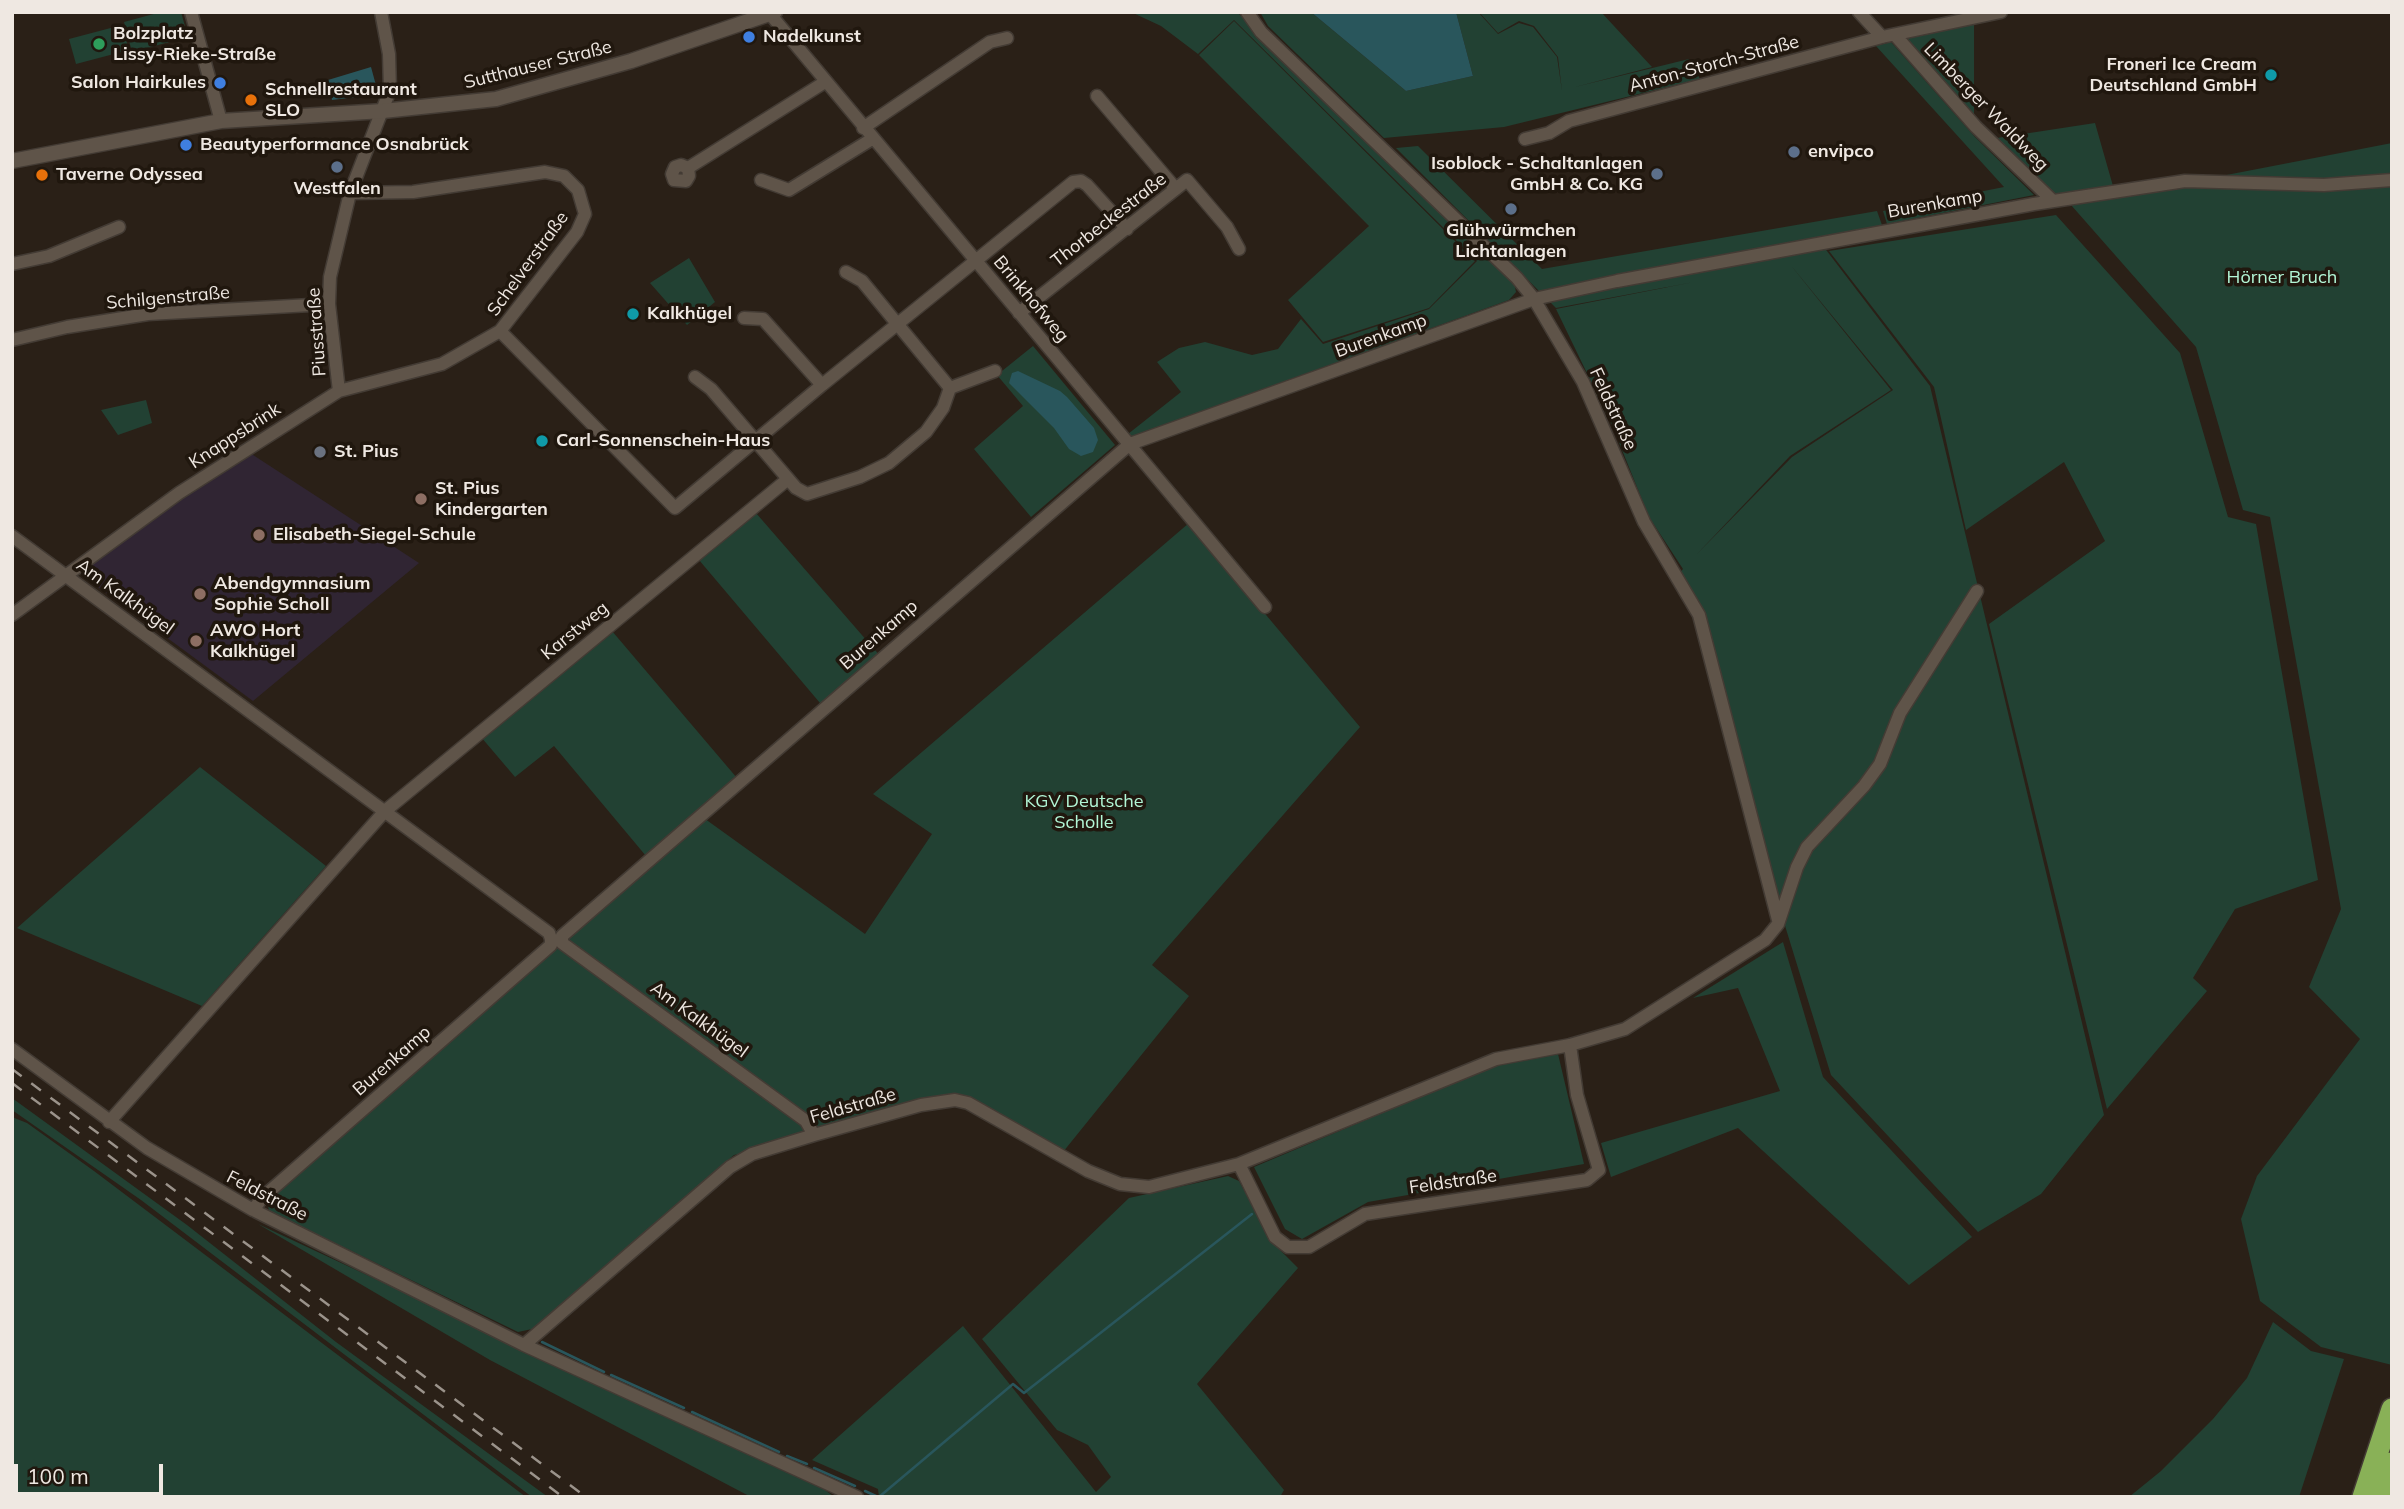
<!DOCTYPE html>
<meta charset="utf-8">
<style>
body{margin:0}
#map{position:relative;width:2404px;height:1509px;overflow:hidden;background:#2a2017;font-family:Mulish,sans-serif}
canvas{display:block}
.frame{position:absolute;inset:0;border:14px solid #efe8e2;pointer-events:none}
.scale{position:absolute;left:14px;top:1464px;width:149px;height:32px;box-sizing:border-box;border:4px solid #efe8e2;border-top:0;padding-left:9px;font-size:21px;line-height:24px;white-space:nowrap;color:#efe8e2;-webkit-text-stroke:5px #20170e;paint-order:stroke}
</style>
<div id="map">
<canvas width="2404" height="1509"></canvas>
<div class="frame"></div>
<div class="scale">100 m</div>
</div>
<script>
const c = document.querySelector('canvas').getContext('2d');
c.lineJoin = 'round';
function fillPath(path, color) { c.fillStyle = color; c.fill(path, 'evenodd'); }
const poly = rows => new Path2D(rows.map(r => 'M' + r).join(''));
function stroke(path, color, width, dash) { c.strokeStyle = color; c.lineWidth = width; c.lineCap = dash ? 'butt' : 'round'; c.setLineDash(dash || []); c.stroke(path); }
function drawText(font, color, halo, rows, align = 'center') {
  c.font = font + ' Mulish,sans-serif'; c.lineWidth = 7; c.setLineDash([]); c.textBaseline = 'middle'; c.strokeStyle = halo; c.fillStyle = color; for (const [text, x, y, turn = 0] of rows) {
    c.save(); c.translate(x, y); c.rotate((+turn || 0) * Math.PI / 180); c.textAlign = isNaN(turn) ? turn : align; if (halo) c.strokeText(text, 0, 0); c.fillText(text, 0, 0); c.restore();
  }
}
const education = poly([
 [250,453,419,563,253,701,79,573,164,509]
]);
const green = poly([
 [161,12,181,12,188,37,132,52,124,22],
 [1131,12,1237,12,1514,282,1516,292,1509,300,1131,437,1128,434,1181,392,1157,362,1179,348,1205,342,1252,355,1278,349,1301,319,1323,344,1429,309,1477,261,1234,20,1198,54,1161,26],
 [1260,12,1311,12,1406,91,1473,76,1456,12,1478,12,1498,34,1519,23,1533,27,1557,57,1562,91,1558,57,1534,26,1519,21,1498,33,1479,12,1601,12,1652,67,1575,87,1689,59,1700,79,1504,127,1384,138,1268,26],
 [1234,21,1475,261,1429,308,1323,342,1288,300,1369,226,1199,55],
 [1974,24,1974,117,1906,39],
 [122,25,129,50,76,64,69,39],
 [1891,42,1975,137,2034,195,1887,224,1883,211,2004,187,1876,46],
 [2095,123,2113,186,2055,195,1997,138],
 [2392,143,2392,1365,2321,1347,2260,1301,2241,1219,2257,1176,2360,1039,2309,987,2341,909,2270,517,2243,510,2196,347,2071,205],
 [1418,146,1542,269,1877,211,1882,225,1817,238,1930,386,2104,1115,2041,1194,1978,1232,1831,1075,1778,903,1700,625,1676,577,1683,569,1649,517,1612,425,1556,309,1694,282,1556,308,1396,148],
 [1789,263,1893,390,1792,457,1696,555,1790,456,1891,390],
 [2056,215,2180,353,2228,517,2256,524,2318,880,2235,909,2193,978,2207,991,2107,1109,1989,624,2105,541,2064,462,1966,530,1934,387,1829,251],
 [689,258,715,302,687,325,650,283],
 [1033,346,1115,445,1031,517,974,449,1023,406,997,375],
 [146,400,152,423,118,435,101,410],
 [756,513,881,657,701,816,865,934,932,834,873,794,1189,523,1360,727,1152,965,1189,996,1063,1152,954,1093,799,1140,734,1155,532,1329,518,1332,269,1211,267,1200,646,856,554,746,515,777,481,737,612,631,737,778,820,703,699,560],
 [200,767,326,866,202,1006,17,928],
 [1783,942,1823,1077,1972,1237,1909,1285,1738,1128,1611,1177,1601,1143,1780,1091,1738,988,1693,998],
 [1558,1054,1584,1164,1368,1202,1302,1239,1285,1229,1254,1167,1498,1064],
 [12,1098,187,1225,336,1342,548,1497,532,1497,141,1200,12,1110],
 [12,1117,27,1123,94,1171,526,1497,12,1497],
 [1228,1176,1239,1181,1272,1242,1298,1268,1197,1384,1284,1490,1280,1497,879,1497,878,1489,812,1460,963,1326,1096,1492,1111,1477,1088,1445,1057,1430,982,1339,1129,1198],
 [258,1224,824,1489,834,1497,751,1497,490,1360],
 [2273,1322,2311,1351,2344,1359,2299,1497,2129,1497,2161,1471,2213,1419,2247,1378]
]);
const water = poly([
 [1311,12,1456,12,1473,76,1406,91],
 [371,67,377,89,371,95,332,100,328,80],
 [1018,371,1060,391,1067,397,1094,428,1098,440,1093,452,1081,456,1069,449,1054,428,1009,383,1012,373]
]);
const stream = poly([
 [542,1342,604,1372],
 [611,1375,684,1408],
 [692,1412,779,1452],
 [787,1456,807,1464],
 [814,1468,855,1486],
 [865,1491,878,1497],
 [879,1497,1013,1384,1024,1393,1252,1214]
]);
const minor = poly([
 [191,12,221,121],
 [1247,12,1261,32,1517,278,1534,299,1583,382,1644,522,1699,615,1778,920],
 [1859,12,1882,37],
 [770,14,1265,607],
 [1895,35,1976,127,2053,201],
 [1097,96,1176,189],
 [863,128,990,42,1007,38],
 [1525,139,1549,133,1569,121,1882,37,2001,12],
 [688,168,689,176,686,181,674,180,672,174,675,167,681,165,688,168,825,82],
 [761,180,789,190,872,139],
 [12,264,49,256,119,227],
 [846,272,862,281,950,388],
 [1019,313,1187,180,1227,227,1239,249],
 [500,331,675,508,822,385,763,319,744,318],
 [12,340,67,327,148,314,329,304],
 [695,377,711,389,796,488,807,494,860,477,889,463,926,432,943,408,950,388,995,371],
 [822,385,1073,182,1081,181,1087,185,1127,229],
 [339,391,329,304,330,277,350,193,390,90,389,54,381,12],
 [12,536,549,933,551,939,551,945,263,1197,253,1210],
 [12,615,179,493,339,391,442,364,500,331,577,232,585,214,578,190,564,176,545,172,413,192,350,193],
 [12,1049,147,1148,253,1210,524,1345,857,1497],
 [109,1122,385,811,788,479],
 [814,1135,806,1121,562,943,562,936,1130,444,1534,299,1617,281,2034,204,2185,181,2324,185,2392,180],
 [1239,1164,1275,1237,1288,1247,1309,1247,1365,1214,1587,1180,1599,1170,1577,1095,1570,1045],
 [524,1345,730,1167,752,1154,814,1135,921,1105,955,1100,968,1103,1088,1171,1120,1184,1149,1187,1239,1164,1496,1059,1570,1045,1625,1029,1765,940,1778,924,1797,867,1807,847,1864,786,1880,764,1900,713,1977,591]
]);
const tertiary = poly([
 [12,161,221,121,383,111,496,99,631,61,775,12]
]);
const motorway = poly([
 [2363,1497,2392,1409],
 [2380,1497,2392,1463]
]);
const rail = poly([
 [12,1069,586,1497],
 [12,1083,563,1497]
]);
const markers = [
 [749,37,7,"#3f7fe0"],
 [99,44,7,"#2e9e5b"],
 [2271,75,7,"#0f9aa8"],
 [220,83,7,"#3f7fe0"],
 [251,100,7,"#e8710a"],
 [186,145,7,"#3f7fe0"],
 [1794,152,7,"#5c6f8a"],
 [337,167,7,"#5c6f8a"],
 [1657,174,7,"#5c6f8a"],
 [42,175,7,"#e8710a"],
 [1511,209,7,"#5c6f8a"],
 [633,314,7,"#0f9aa8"],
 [542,441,7,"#0f9aa8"],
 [320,452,7,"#6b7280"],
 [421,499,7,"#8d6e63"],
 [259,535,7,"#8d6e63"],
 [200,594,7,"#8d6e63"],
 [196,641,7,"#8d6e63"]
];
const poiNames = [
 ["Bolzplatz",113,34],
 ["Lissy-Rieke-Straße",113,55],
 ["Nadelkunst",763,37],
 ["Froneri Ice Cream",2257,65,"right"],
 ["Deutschland GmbH",2257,86,"right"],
 ["Salon Hairkules",206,83,"right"],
 ["Schnellrestaurant",265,90],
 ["SLO",265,111],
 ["Beautyperformance Osnabrück",200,145],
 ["envipco",1808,152],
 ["Isoblock - Schaltanlagen",1643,164,"right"],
 ["GmbH & Co. KG",1643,185,"right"],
 ["Taverne Odyssea",56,175],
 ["Westfalen",337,189,"center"],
 ["Glühwürmchen",1511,231,"center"],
 ["Lichtanlagen",1511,252,"center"],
 ["Kalkhügel",647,314],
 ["Carl-Sonnenschein-Haus",556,441],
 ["St. Pius",334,452],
 ["St. Pius",435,489],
 ["Kindergarten",435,510],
 ["Elisabeth-Siegel-Schule",273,535],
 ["Abendgymnasium",214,584],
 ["Sophie Scholl",214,605],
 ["AWO Hort",210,631],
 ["Kalkhügel",210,652]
];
const streetNames = [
 ["Anton-Storch-Straße",1714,64,-15],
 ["Sutthauser Straße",538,65,-14],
 ["Limberger Waldweg",1986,107,46],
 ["Burenkamp",1935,204,-10],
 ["Thorbeckestraße",1109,220,-38],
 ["Schelverstraße",528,264,-54],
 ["Schilgenstraße",168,298,-5],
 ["Brinkhofweg",1031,299,50],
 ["Piusstraße",317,332,-94],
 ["Burenkamp",1381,336,-20],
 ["Feldstraße",1613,409,65],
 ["Knappsbrink",235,436,-33],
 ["Am Kalkhügel",125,597,36],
 ["Karstweg",575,631,-39],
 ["Burenkamp",879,635,-41],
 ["Am Kalkhügel",699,1020,36],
 ["Burenkamp",392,1061,-41],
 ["Feldstraße",853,1106,-16],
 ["Feldstraße",1453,1182,-8],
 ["Feldstraße",267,1196,27]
];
const parkNames = [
 ["Hörner Bruch",2282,278],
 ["KGV Deutsche",1084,802],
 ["Scholle",1084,823]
];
fillPath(education, '#302533');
fillPath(green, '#224133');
fillPath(water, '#29565c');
stroke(stream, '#29565c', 2.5);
stroke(minor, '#433b34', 15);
stroke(tertiary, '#433b34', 17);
stroke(motorway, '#433b34', 24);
stroke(minor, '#5f5449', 12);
stroke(tertiary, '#5f5449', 14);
stroke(motorway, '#89b157', 21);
stroke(rail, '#9b938b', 2.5, [12, 12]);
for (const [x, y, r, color] of markers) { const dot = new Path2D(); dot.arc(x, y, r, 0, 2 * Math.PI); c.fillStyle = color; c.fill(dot); stroke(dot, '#20170e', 2.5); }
drawText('bold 18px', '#efe8e2', '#20170e', poiNames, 'left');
drawText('18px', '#efe8e2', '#20170e', streetNames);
drawText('18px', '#b2f6d6', '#20170e', parkNames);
</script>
